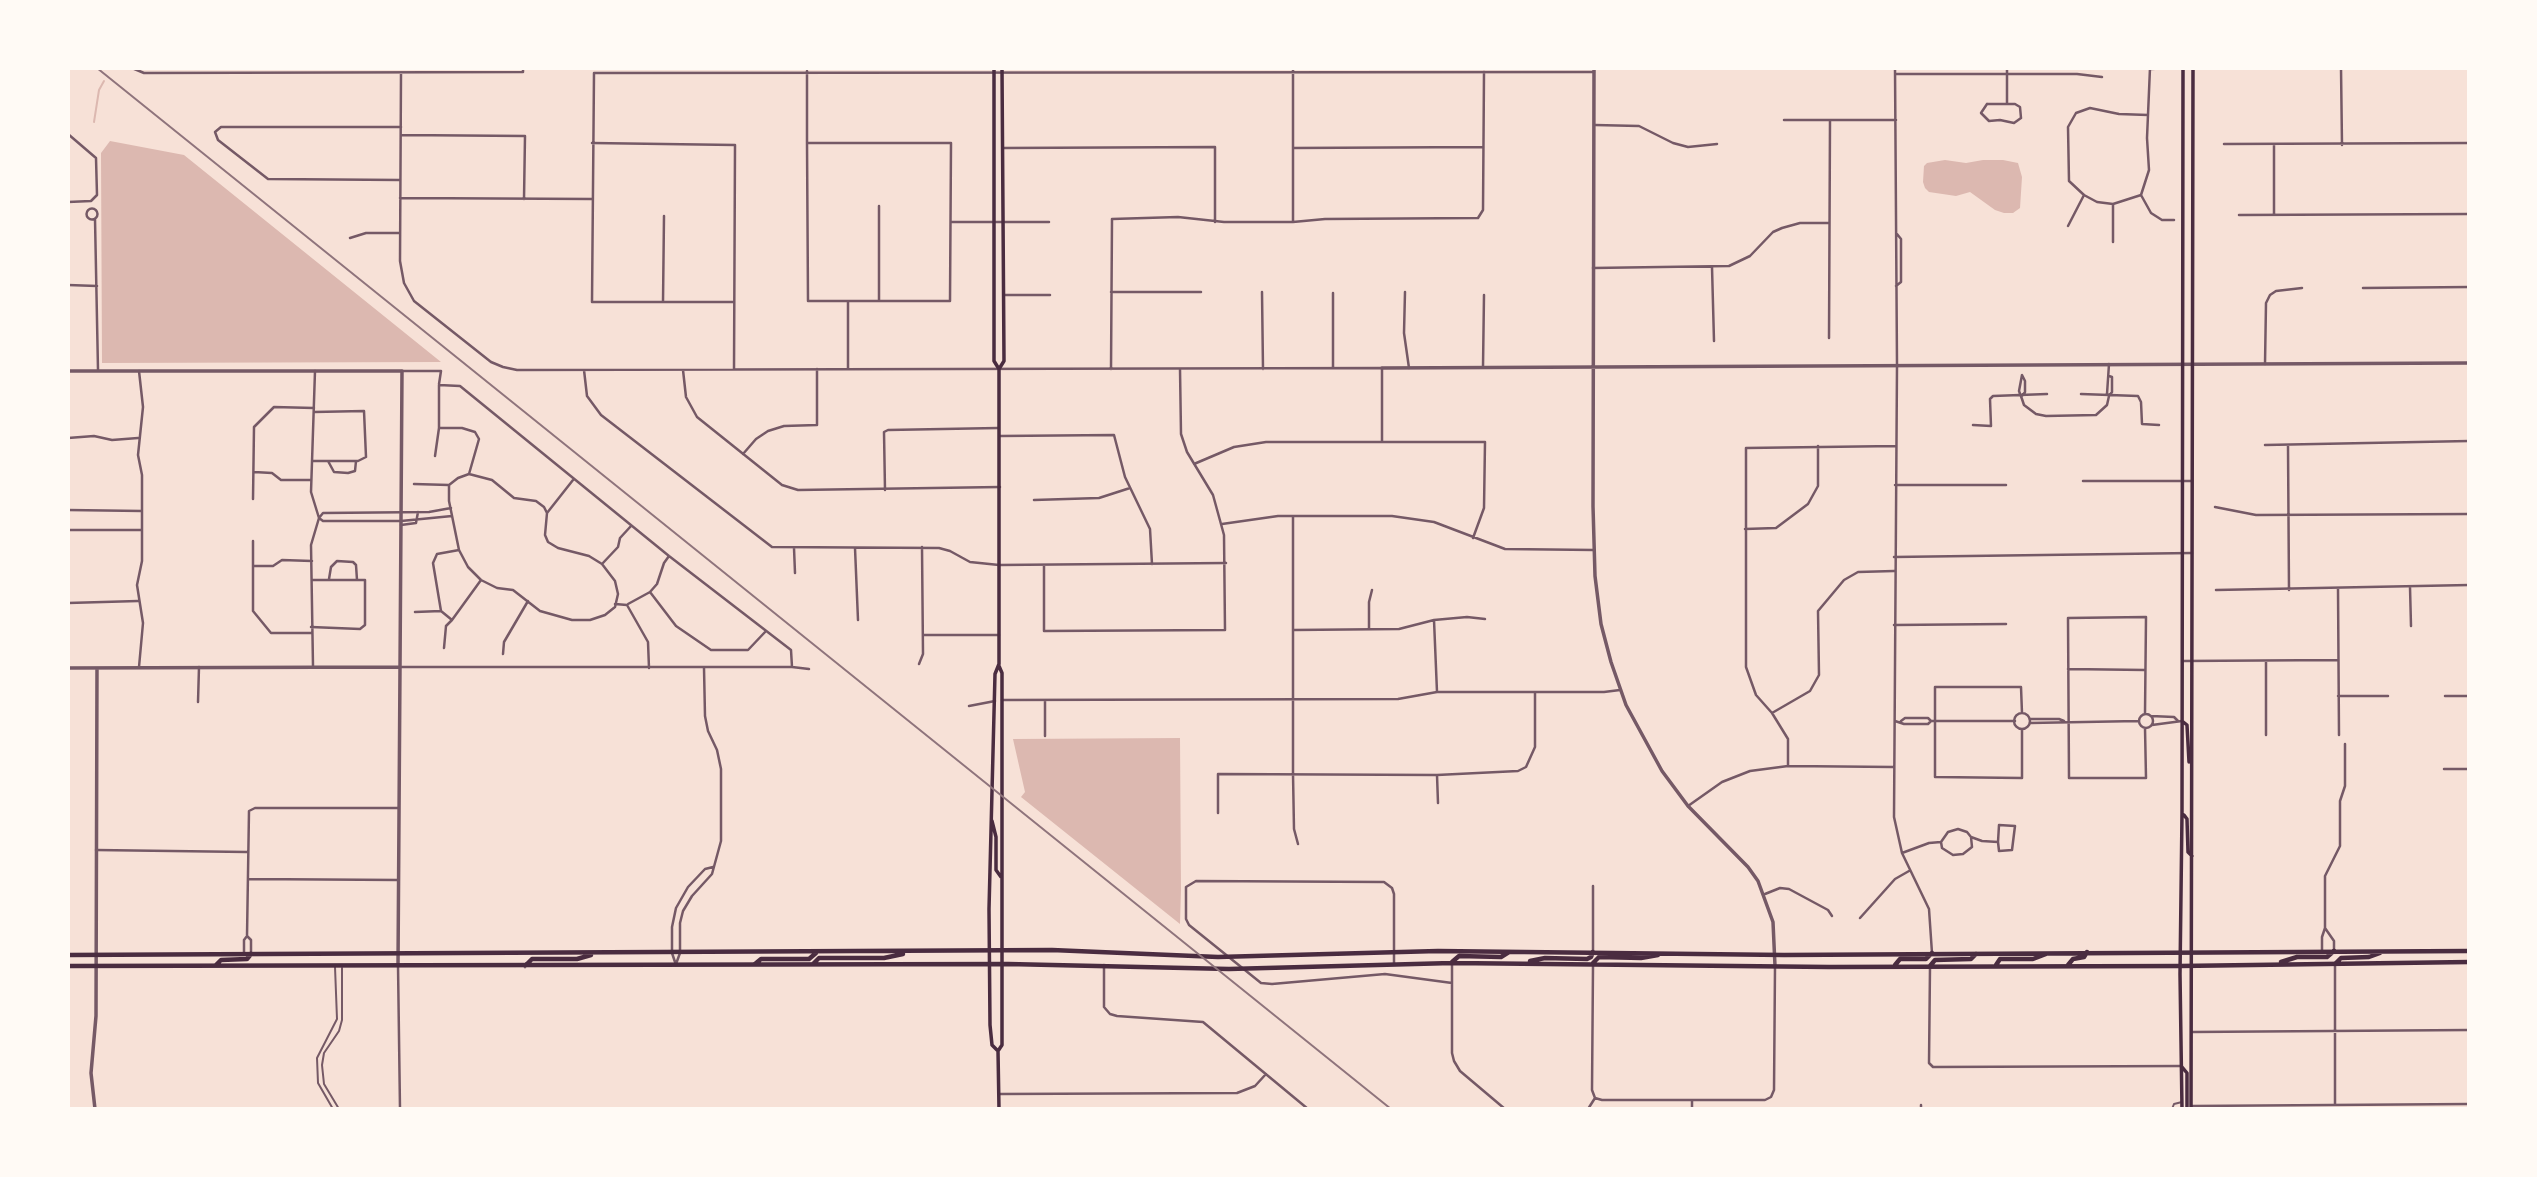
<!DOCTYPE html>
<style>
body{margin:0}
#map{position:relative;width:2537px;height:1177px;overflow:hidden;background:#f7e1d7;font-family:"PT Sans",sans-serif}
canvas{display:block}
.frame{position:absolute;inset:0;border:70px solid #fffaf5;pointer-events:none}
</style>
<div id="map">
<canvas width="2537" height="1177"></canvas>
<div class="frame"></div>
</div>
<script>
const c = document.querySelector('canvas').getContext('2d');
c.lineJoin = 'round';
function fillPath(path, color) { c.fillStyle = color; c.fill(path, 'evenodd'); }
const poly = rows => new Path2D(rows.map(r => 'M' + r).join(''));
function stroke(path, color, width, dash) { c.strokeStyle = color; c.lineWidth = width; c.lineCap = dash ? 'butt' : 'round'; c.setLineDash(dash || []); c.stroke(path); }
const water = poly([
 [110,141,184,155,441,362,102,363,101,153],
 [1945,160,1966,163,1983,160,2003,160,2018,163,2022,177,2020,208,2013,213,2004,213,1995,210,1970,192,1956,196,1929,192,1925,188,1923,182,1924,166,1927,163],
 [1180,738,1181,890,1180,924,1021,797,1025,792,1013,739]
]);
const stream = poly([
 [94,122,99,90,104,81]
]);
const service = poly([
 [333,1109,318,1083,317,1058,337,1019,335,967],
 [339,1109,324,1084,322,1065,324,1053,339,1031,342,1020,342,968],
 [2172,1109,2174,1104,2182,1102]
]);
const minor = poly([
 [132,68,144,73,523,72,523,68],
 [1293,68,1293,222],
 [1895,68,1897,365,1894,817,1902,853,1929,909,1932,953],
 [2007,68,2007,104],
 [2297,68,2350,68],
 [2341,68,2342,145],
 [2151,69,2168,68],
 [401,73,400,261,404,283,414,301,491,362,503,367,517,370,1382,368,1382,442],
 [1895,74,2077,74,2102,77],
 [1987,104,2015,104,2020,107,2021,118,2014,123,2000,120,1989,121,1981,113,1987,104],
 [1784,120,1896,120],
 [1595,125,1639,126,1673,143,1688,147,1717,144],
 [68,134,96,158,97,195,91,201],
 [401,135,525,136,524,199],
 [592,143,735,145,734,369],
 [807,143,951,143,950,301,808,301,807,143,807,71],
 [2224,144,2469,143],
 [2274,144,2274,215],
 [1003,148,1215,147,1215,222],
 [1293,148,1483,147],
 [400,180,268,179,218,140,215,132,221,127,401,127],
 [2084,195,2097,202,2113,204,2141,195,2149,170,2147,138,2150,68],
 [2141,195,2151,213,2162,220,2174,220],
 [400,198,592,199],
 [68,202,91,201],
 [2113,204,2113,242],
 '86.5 214a5.5 5.5 0 1 1 11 0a5.5 5.5 0 1 1-11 0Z',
 [2239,215,2469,214],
 [95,219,98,370],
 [951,222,1049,222],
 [2068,226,2084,195,2069,181,2068,127,2076,113,2090,108,2119,114,2148,115],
 [350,238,366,233,400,233],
 [1712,267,1714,341],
 [1593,268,1729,266,1750,256,1773,232,1782,228,1800,223,1829,223],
 [68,285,97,286],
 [1896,286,1901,282,1901,239,1897,234],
 [2363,288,2469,287],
 [1111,292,1201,292],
 [1262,292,1263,369],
 [1405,292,1404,333,1409,368],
 [1333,293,1333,368],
 [1004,295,1050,295],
 [879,301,879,206],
 [663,302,664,216],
 [734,302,592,302,594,73,1594,72],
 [1829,338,1830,120],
 [2265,364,2266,303,2270,295,2276,291,2302,288],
 [1483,367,1484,295],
 [848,369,848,302],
 [1111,369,1112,219,1178,217,1224,222,1293,222,1325,219,1478,218,1483,210,1484,72],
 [584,370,587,396,601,415,772,547,939,548,950,551,970,562,999,565,1226,563],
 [683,370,686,397,697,417,782,485,798,490,1000,487],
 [402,371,441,371,439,384],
 [2109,376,2112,377,2112,392,2109,396,2107,394,2109,364],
 [2081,394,2138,396,2141,402,2142,424,2159,425],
 [2022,396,2025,392,2025,381,2022,375,2019,391,2022,399,2024,405,2036,414,2046,416,2096,415,2107,405,2109,396],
 [1973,425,1991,426,1990,399,1993,396,2047,394],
 [1000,436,1114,435,1125,477,1150,529,1152,564],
 [68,438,94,436,112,440,138,438],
 [2265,445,2469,441],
 [2288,446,2289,590],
 [743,454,756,439,768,431,784,426,817,425,817,369],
 [435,456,439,428],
 [313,461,358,461,366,457,364,411,314,412],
 [328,461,334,472,348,473,355,471,356,461],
 [1194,464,1234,447,1266,442,1485,442,1484,508,1473,538],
 [254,472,272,473,281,480,311,480],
 [469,474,479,439,475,432,462,428,439,428,439,385,460,386,669,556,791,650,792,667],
 [469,474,492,480,514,498,536,501,544,507,547,513,545,535,548,542,558,548,589,556,602,564,615,581,618,594,615,607,605,615,590,620,572,620,540,611,513,590,497,588,481,580,468,567,459,550,449,501,449,485,458,478,469,474],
 [2083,481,2192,481],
 [414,484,449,485],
 [1895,485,2006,485],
 [885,490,884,432,888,430,998,428],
 [253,499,254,427,274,407,314,408],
 [1034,500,1099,498,1130,488],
 [2215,507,2256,515,2469,514],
 [451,508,429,512,323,513,319,518,323,521,401,521,452,516],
 [68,510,142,511],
 [547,513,573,480],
 [1293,516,1293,774,1294,829,1298,844],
 [1222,524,1278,516,1392,516,1434,522,1505,549,1594,550],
 [401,525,416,523,418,512],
 [1745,529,1776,528,1808,504,1818,486,1818,446],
 [68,530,142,530],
 [253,541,253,611,271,633,311,633],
 [794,548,795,573],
 [855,548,858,620],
 [459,550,437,554,433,563,441,611,452,620,481,580],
 [1894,557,2192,553],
 [602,564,618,547,620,538,631,526],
 [1044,565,1044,631,1225,630,1224,535,1213,495,1187,452,1181,434,1180,369],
 [253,566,273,566,282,560,312,561],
 [329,579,331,567,337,561,353,562,356,565,357,580],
 [2410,587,2411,626],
 [2338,588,2339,735],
 [2216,590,2469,585],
 [650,592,676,626,711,650,748,650,766,631],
 [68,603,138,601],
 [615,604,627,605,648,642,649,668],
 [628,604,650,592,657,584,664,563,669,556],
 [415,612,441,611],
 [1434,620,1437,692],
 [1894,625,2006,624],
 [311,627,360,629,365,625,365,580,312,580],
 [1369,629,1369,602,1372,590],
 [1294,630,1399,629,1434,620,1467,617,1485,619],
 [923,635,999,635],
 [444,648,446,626,452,620],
 [503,654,504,642,528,601],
 [2183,661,2338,660],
 [919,664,923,654,922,547],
 [313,666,311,545,319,518,311,492,315,371],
 [139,667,143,623,137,585,142,561,142,475,138,455,143,407,139,371],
 [400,667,792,667,809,669],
 [2068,669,2145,670],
 [2338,696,2388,696],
 [2445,696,2469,696],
 [1002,700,1398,699,1437,692,1604,692,1620,690],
 [1045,701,1045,736],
 [198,702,199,667],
 [969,706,995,701],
 [1772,713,1810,691,1819,675,1818,611,1844,580,1858,572,1894,571],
 [2145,713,2146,617,2068,618,2069,778,2146,778,2145,728],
 '2014 721a8 8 0 1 1 16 0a8 8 0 1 1-16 0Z',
 '2139 721a7 7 0 1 1 14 0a7 7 0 1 1-14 0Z',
 [2151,716,2174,717,2178,721],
 [2030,719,2059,719,2064,721],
 [1895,721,1904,724,1928,724,1931,721,2015,721],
 [1901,721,1905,718,1928,718,1931,721],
 [2030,723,2138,721],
 [2152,725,2182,721],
 [2022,729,2022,778,1935,777,1935,687,2021,687,2022,713],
 [2266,735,2266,661],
 [1788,766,1788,739,1772,713,1756,695,1746,667,1746,448,1896,446],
 [2444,769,2469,769],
 [1437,775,1438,803],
 [1688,806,1722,782,1750,771,1788,766,1893,767],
 [1218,813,1218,774,1437,775,1518,771,1526,767,1535,747,1535,692],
 [1958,829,1967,832,1971,837,1972,847,1963,854,1953,855,1942,848,1941,842,1948,832,1958,829],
 [1971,837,1982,841,1998,842,1999,825,2015,826,2012,850,1999,851,1998,842],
 [96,850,247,852],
 [1902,853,1929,843,1941,842],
 [248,879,398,880],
 [1593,886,1593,952],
 [1765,894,1780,888,1789,889,1828,910,1832,916],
 [1860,918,1895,879,1909,871],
 [2325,928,2334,941,2334,950],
 [247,936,251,940,251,953],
 [2322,952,2322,937,2325,928,2325,876,2340,846,2340,801,2345,786,2345,744],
 [244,954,244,940,247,936,249,811,255,808,398,808],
 [1394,963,1394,894,1392,888,1384,882,1196,881,1186,887,1186,919,1189,925,1261,983,1272,984,1385,974,1452,983],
 [676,964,680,953,680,923,683,911,692,896,712,874,721,841,721,769,717,750,708,731,705,716,704,668],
 [1452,964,1452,1053,1454,1061,1460,1071,1505,1109],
 [398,965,400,1109],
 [676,965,672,953,672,927,676,908,688,887,705,869,713,867],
 [1104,965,1104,1007,1110,1014,1117,1016,1203,1022,1308,1109],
 [1593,966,1592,1090,1595,1098],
 [1930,967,1929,1063,1933,1067,2182,1066],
 [2192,1032,2469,1030],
 [1000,1094,1237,1093,1255,1086,1266,1074],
 [1595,1098,1602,1100,1765,1100,1771,1097,1774,1090,1775,967],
 [1692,1100,1692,1109],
 [1921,1105,1921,1109],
 [2192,1106,2469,1104],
 [1588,1109,1595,1098],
 [2335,1109,2335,965]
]);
const tertiary = poly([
 [1594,68,1593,506,1595,576,1601,624,1611,662,1626,705,1662,771,1688,806,1748,867,1758,881,1773,922,1775,966],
 [1382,368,2469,363],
 [68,371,402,371,398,965],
 [68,668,399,667],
 [95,1109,91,1073,96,1016,97,668]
]);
const secondary = poly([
 [994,68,994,361,999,369],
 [2182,721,2187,725,2189,762],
 [2184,815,2187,819,2188,852,2192,856],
 [992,821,996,837,996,870,1001,877],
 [998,1051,992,1045,990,1025,989,909,995,674,999,664,999,369,1004,361,1002,68],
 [2182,1067,2187,1073,2187,1109],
 [999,1109,998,1051,1002,1045,1002,673,999,666],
 [2182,1109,2180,974,2182,814,2183,68],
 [2191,1109,2193,68]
]);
const primary = poly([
 [68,955,1052,950,1218,957,1438,951,1784,955,2469,951],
 [1530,961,1545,958,1587,959,1591,957,1593,952],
 [1452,962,1459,956,1501,957,1509,952],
 [2281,962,2297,957,2327,957,2334,951],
 [1593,963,1599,957,1641,958,1658,955],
 [755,964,761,959,809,959,816,953],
 [813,964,819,958,884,958,903,954],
 [2335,964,2341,958,2369,957,2380,953],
 [216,965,221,960,247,959,251,954],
 [1895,965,1900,959,1926,959,1932,953],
 [1996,965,2000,959,2033,959,2046,954],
 [2068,965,2073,959,2084,957,2087,952],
 [68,966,1008,964,1229,969,1452,963,1829,967,2180,966,2469,962],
 [525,966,532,959,577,959,591,955],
 [1930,966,1935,960,1971,959,1976,954]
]);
const rail = poly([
 [97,68,1391,1109]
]);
fillPath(water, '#dcb8b0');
stroke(stream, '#dcb8b0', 2);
stroke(service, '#755966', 2);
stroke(minor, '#755966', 2.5);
stroke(tertiary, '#755966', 3.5);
stroke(secondary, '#4a2c40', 3.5);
stroke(primary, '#4a2c40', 4.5);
stroke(rail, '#8f747c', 2);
</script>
